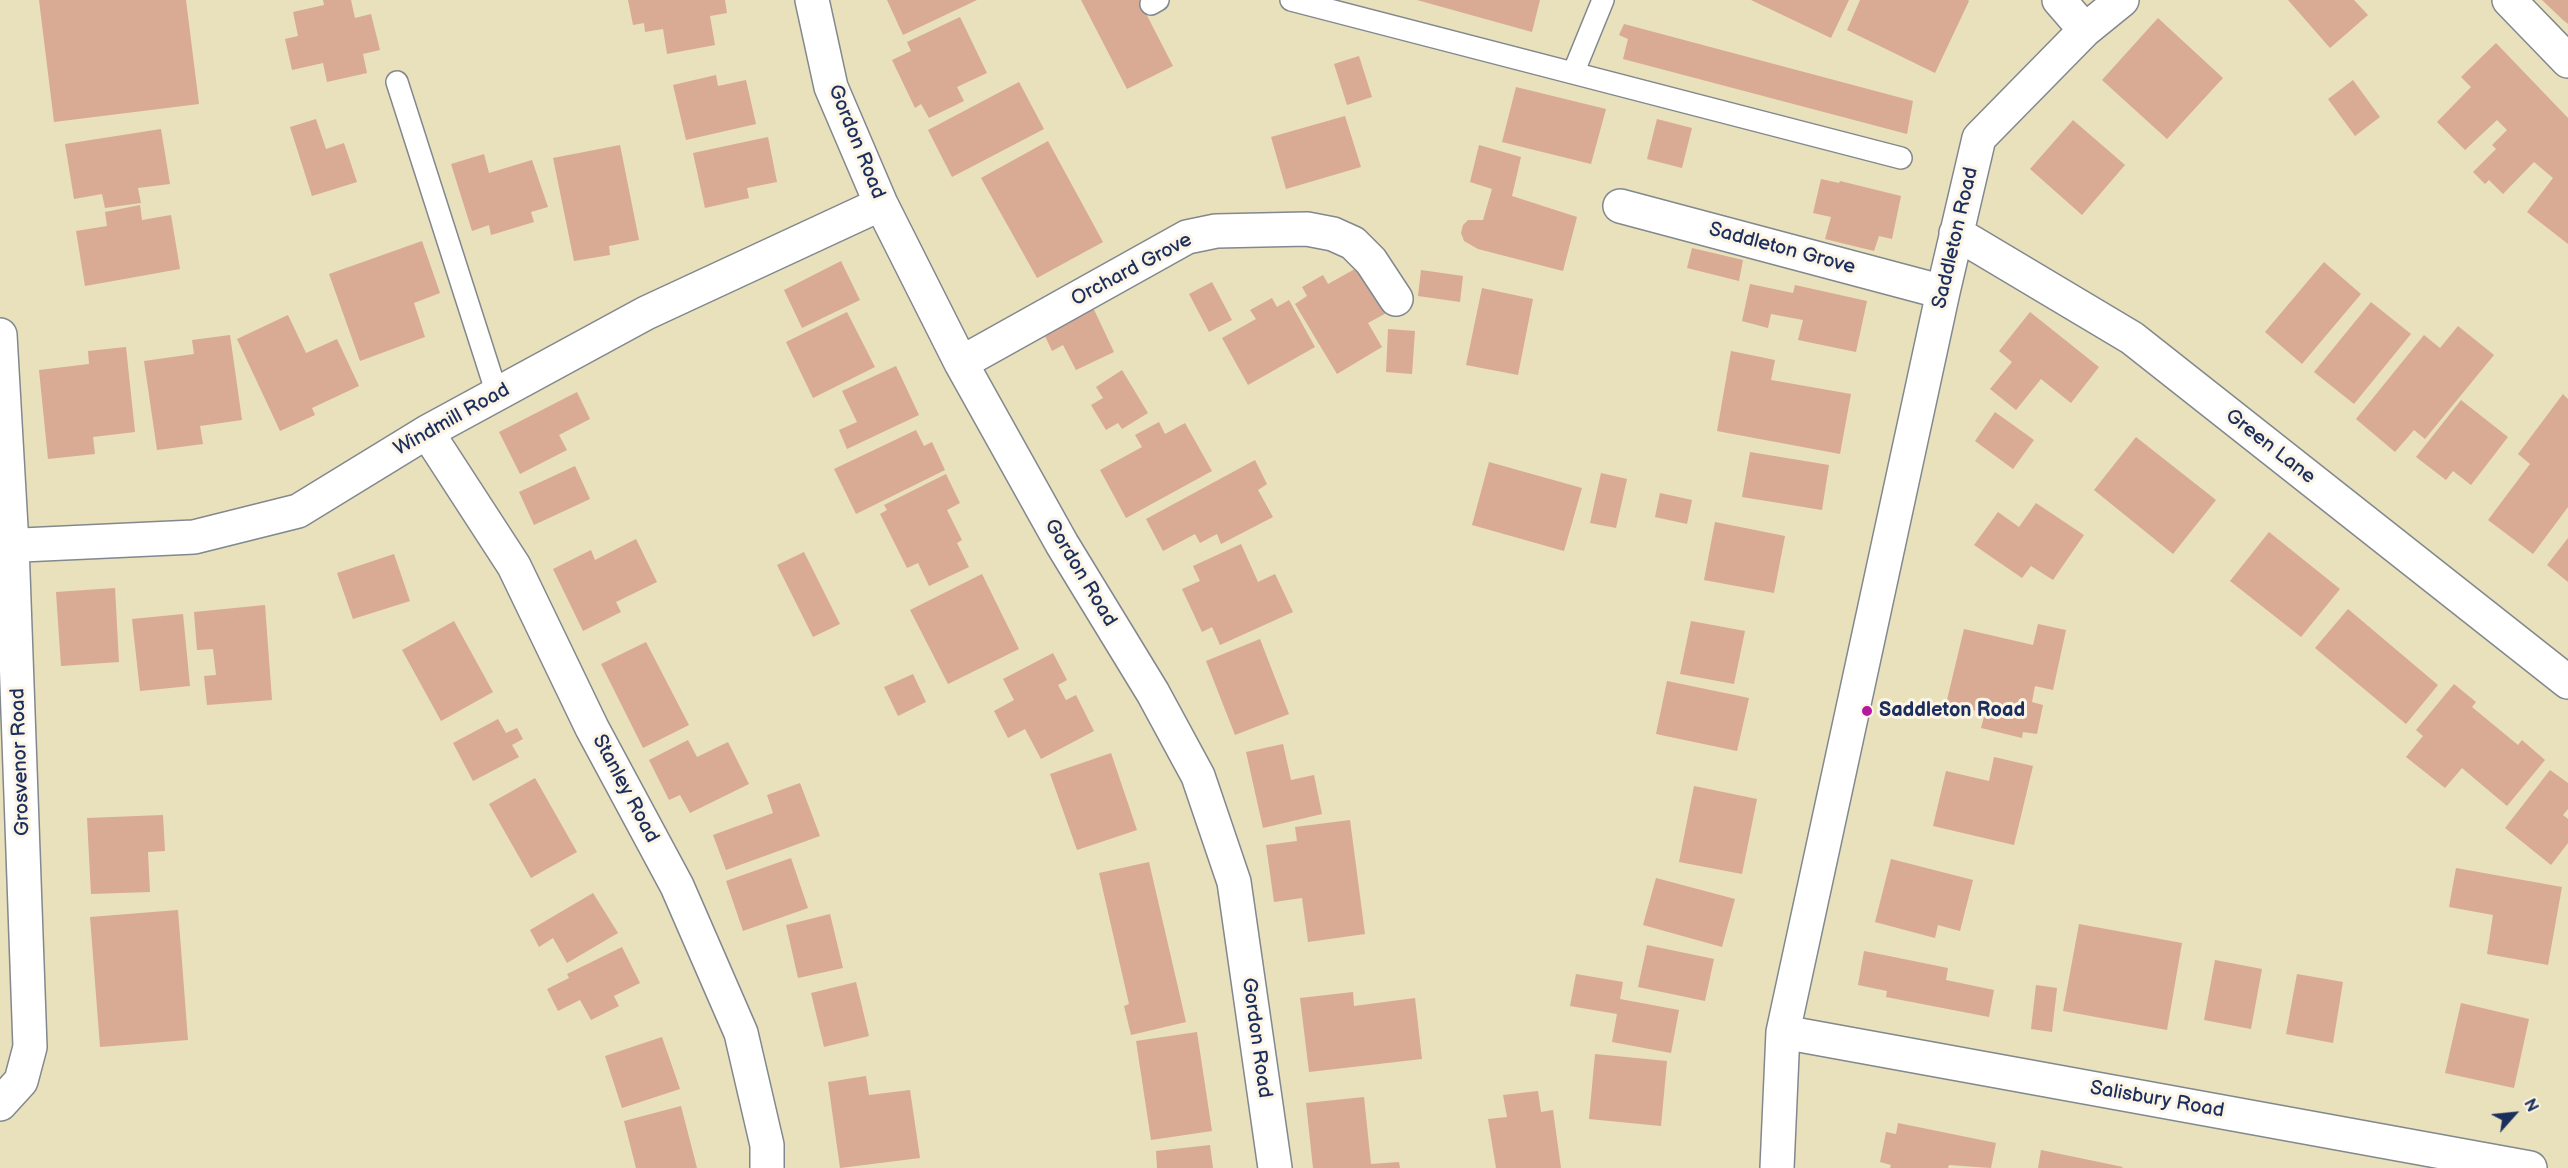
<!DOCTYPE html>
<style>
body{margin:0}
#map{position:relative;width:2568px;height:1168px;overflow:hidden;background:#e9e0bc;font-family:"Balsamiq Sans",sans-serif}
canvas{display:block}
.north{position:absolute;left:2484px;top:1084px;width:60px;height:60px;-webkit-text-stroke:4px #fcf5e5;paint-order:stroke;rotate:63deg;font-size:16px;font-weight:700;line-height:24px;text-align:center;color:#1b2f5e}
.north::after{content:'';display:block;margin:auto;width:21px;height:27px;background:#1b2f5e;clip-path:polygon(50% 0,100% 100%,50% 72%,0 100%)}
</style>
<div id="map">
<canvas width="2568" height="1168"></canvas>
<div class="north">N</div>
</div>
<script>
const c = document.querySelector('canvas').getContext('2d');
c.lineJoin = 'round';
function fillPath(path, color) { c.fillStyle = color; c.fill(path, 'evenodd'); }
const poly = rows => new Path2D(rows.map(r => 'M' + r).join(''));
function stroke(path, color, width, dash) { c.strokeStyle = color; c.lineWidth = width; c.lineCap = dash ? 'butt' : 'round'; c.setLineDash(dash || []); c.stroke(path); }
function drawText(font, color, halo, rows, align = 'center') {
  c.font = font + ' "Balsamiq Sans",sans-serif'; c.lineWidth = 6; c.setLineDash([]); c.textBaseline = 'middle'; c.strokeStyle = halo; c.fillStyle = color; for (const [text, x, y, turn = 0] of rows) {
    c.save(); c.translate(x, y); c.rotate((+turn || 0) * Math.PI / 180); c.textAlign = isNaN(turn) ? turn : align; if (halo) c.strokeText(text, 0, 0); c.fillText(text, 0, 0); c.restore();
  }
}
const building = poly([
 [39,0,186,0,199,104,54,122],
 [323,0,351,0,355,18,371,14,380,50,363,54,367,73,327,82,323,63,292,70,285,39,298,36,293,12,324,5],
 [628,0,725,0,727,13,710,16,715,45,667,54,663,29,645,32,644,23,633,25],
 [887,0,977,0,903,35],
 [1081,0,1139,0,1173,66,1127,89],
 [1417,0,1540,0,1532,32],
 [1751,0,1849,0,1831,38],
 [1860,0,1968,0,1969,1,1935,73,1847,30],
 [2288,0,2354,0,2368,15,2330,48],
 [2542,0,2568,0,2568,24,2563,20],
 [960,17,987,73,957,87,964,101,929,118,921,104,915,108,892,60,911,51,907,42],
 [2158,18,2223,78,2167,139,2102,80],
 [1624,24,1913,101,1907,134,1623,59,1628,39,1619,35],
 [2496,43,2568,118,2568,244,2527,212,2553,178,2534,162,2503,194,2489,180,2485,184,2473,172,2496,149,2492,145,2507,130,2497,120,2465,150,2437,122,2471,87,2461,77],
 [1359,56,1372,97,1347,105,1334,64],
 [716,75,718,86,746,80,756,124,686,140,673,85],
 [2353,80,2380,117,2355,136,2328,99],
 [1019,82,1044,129,952,177,928,130],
 [1516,87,1606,109,1591,164,1502,142],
 [1345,116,1361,167,1286,189,1271,137],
 [316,119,326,149,344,143,357,182,312,196,290,127],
 [1657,119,1692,128,1682,168,1647,159],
 [2073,120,2125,165,2082,215,2030,169],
 [161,129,170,184,138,188,141,203,105,208,102,194,74,199,65,144],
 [768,137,777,182,747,188,749,198,705,208,693,153],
 [1048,141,1103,242,1037,278,981,178],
 [620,145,639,240,609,246,610,255,574,261,553,158],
 [1479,145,1521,157,1512,196,1577,217,1563,271,1478,249,1464,241,1461,233,1463,225,1468,220,1483,220,1492,189,1470,182],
 [484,154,489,173,532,160,548,207,531,212,534,222,491,235,489,225,472,231,451,164],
 [1821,179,1839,183,1840,181,1901,196,1892,239,1879,236,1874,251,1825,239,1831,217,1813,213],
 [140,205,142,220,171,215,180,269,85,286,76,231,107,226,105,212],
 [422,241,440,293,414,303,425,337,360,361,329,274],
 [1692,248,1743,260,1739,281,1687,268],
 [841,261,860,300,802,328,784,290],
 [2324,262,2361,294,2302,364,2265,332],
 [1362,265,1390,311,1368,323,1382,347,1337,374,1295,304,1307,296,1302,287,1323,275,1328,284],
 [1421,270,1463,276,1460,302,1418,296],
 [1212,282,1232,320,1209,332,1189,294],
 [1750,284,1793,293,1795,285,1867,301,1856,352,1798,340,1803,320,1771,314,1768,328,1742,321],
 [1482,288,1533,299,1518,375,1466,365],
 [1272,298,1277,307,1289,300,1315,347,1248,385,1222,338,1256,319,1250,310],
 [1089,299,1114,352,1076,370,1063,345,1052,351,1039,323],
 [2371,302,2411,334,2354,404,2314,372],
 [847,312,875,367,813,398,786,342],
 [2030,312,2099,367,2071,403,2041,379,2016,410,1990,389,2012,362,1999,351],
 [288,315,306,353,337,339,359,386,312,408,315,415,280,431,237,339],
 [2458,326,2494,355,2425,439,2414,430,2395,452,2356,419,2424,335,2440,348],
 [1388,329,1415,331,1412,374,1386,372],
 [230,335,242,420,200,426,203,444,157,450,144,361,194,354,192,340],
 [126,347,135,432,93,437,95,454,48,459,39,370,89,364,88,351],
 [1731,351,1775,360,1771,380,1851,394,1840,454,1717,431],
 [896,366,919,415,847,449,839,430,857,422,842,391],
 [1122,370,1148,413,1122,429,1118,423,1106,430,1091,405,1103,398,1096,387],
 [577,392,590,419,559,435,567,450,520,474,499,432],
 [2563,394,2568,399,2568,507,2533,554,2488,520,2530,464,2518,454],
 [2461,400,2508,437,2471,485,2453,471,2446,480,2416,457],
 [1995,412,2034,440,2013,469,1975,441],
 [1159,422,1165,434,1185,423,1212,471,1126,518,1100,470,1142,447,1135,435],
 [916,430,924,446,932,442,945,470,856,514,834,469],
 [2136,437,2216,500,2173,554,2094,490],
 [1750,452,1829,465,1822,510,1742,497],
 [1255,460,1267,484,1258,490,1273,517,1221,544,1217,534,1200,543,1195,534,1163,551,1146,519],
 [1489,462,1582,488,1564,551,1472,525],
 [575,466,590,499,534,525,519,492],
 [1601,473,1627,479,1616,528,1590,523],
 [946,474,960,503,947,510,962,540,957,543,969,567,929,586,918,563,907,568,880,514,887,510,884,505],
 [1660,493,1692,500,1687,524,1655,517],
 [2036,503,2084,535,2053,580,2031,566,2022,578,1974,545,1998,512,2019,527],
 [1715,522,1785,536,1774,593,1704,580],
 [2269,532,2340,589,2301,637,2230,581],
 [2568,538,2568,582,2547,565],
 [636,539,657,582,616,602,621,612,583,631,553,569,591,550,595,560],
 [1241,544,1258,582,1275,574,1293,612,1220,645,1212,627,1202,632,1182,589,1200,581,1193,566],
 [804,552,840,624,813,637,777,565],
 [394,554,410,601,353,619,337,573],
 [982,574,1019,649,948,684,910,610],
 [115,588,119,662,61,666,56,592],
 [265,605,272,700,207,705,204,676,216,675,213,649,197,650,194,612],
 [2348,609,2438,685,2406,724,2315,648],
 [183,614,190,686,140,691,132,619],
 [454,621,493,692,441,721,402,650],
 [1691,621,1745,631,1734,684,1680,674],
 [2038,624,2066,630,2053,690,2035,686,2032,702,2043,705,2037,734,2023,732,2022,738,1981,728,1985,713,1946,704,1964,629,2033,645],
 [1260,639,1289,714,1235,735,1206,661],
 [646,642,689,725,643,748,601,664],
 [1053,653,1067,680,1058,685,1066,700,1076,695,1094,731,1041,759,1025,729,1008,738,994,711,1014,700,1003,679],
 [913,674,926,702,898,716,884,687],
 [1667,681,1749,698,1737,751,1656,734],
 [2454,684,2476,702,2472,707,2518,745,2522,740,2545,760,2507,806,2462,768,2445,788,2406,757,2423,736,2416,730],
 [498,719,506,733,517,728,523,739,512,745,519,757,473,781,453,743],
 [688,740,697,757,728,742,749,784,690,813,680,795,669,800,649,760],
 [1283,744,1291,780,1314,775,1322,814,1263,828,1246,752],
 [1111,753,1137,830,1077,850,1050,774],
 [1994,757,2033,766,2014,845,1933,826,1946,771,1989,781],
 [2550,770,2568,783,2568,809,2563,815,2568,819,2568,843,2551,865,2505,828],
 [535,778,577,852,531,878,489,804],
 [800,783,820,836,726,870,713,835,773,813,767,795],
 [1694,786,1757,799,1742,874,1679,862],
 [163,815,165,851,148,852,150,892,91,894,87,818],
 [1350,820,1365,934,1308,942,1302,898,1274,902,1266,845,1297,841,1295,827],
 [791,858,808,908,743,931,726,881],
 [1891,859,1973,880,1960,931,1938,925,1935,938,1875,922],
 [1149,862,1186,1022,1131,1035,1124,1006,1129,1004,1099,873],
 [2456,868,2562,887,2548,965,2487,954,2493,915,2449,907],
 [1656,878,1735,899,1722,947,1643,925],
 [593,893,618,933,567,963,553,938,539,947,530,930],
 [178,910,188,1040,100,1047,90,917],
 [830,914,843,968,798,978,786,925],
 [2079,924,2182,943,2167,1030,2063,1011],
 [1647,945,1714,959,1705,1001,1638,987],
 [622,947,640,983,614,996,619,1006,591,1020,580,1000,558,1011,547,989,569,978,567,974],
 [1864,951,1948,968,1946,980,1994,990,1989,1017,1886,997,1887,991,1858,985],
 [2215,960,2262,969,2251,1029,2204,1020],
 [1576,974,1623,982,1620,999,1679,1010,1671,1053,1612,1042,1617,1014,1570,1006],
 [2297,974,2343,982,2333,1043,2286,1034],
 [856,982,869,1036,824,1047,811,993],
 [2036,985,2057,988,2052,1032,2031,1029],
 [1353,992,1354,1006,1415,998,1422,1059,1309,1072,1300,998],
 [2461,1003,2529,1019,2514,1088,2445,1073],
 [1197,1032,1212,1131,1151,1140,1136,1041],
 [662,1037,680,1089,622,1108,605,1056],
 [1595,1054,1667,1061,1661,1126,1589,1119],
 [866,1076,869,1095,910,1090,920,1158,840,1168,828,1082],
 [1538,1091,1541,1112,1553,1110,1561,1168,1496,1168,1488,1119,1507,1117,1503,1095],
 [1364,1097,1371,1164,1399,1162,1400,1168,1313,1168,1306,1103],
 [681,1106,697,1168,636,1168,624,1121],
 [1898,1123,1996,1143,1991,1168,1949,1165,1948,1168,1890,1168,1891,1165,1880,1162,1886,1132,1896,1134],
 [1210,1145,1213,1168,1157,1168,1156,1151],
 [2041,1150,2123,1167,2122,1168,2038,1168]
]);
const lane = poly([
 [1291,0,1901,158],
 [1151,4,1158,0],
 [1574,71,1603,0],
 [397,82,497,394]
]);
const street = poly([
 [812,0,831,87,881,204,961,363,1062,544,1153,693,1198,776,1234,882,1275,1168],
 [2059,0,2085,30],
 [2509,0,2568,61],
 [1620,206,1943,292],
 [1956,233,2132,338,2568,682],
 [0,335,12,545,30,1047,21,1081,0,1104],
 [961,363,1187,237,1216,231,1307,229,1333,234,1353,243,1371,261,1396,299],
 [427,432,514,566,592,728,677,886,741,1033,767,1145,767,1168],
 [0,546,194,537,298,511,427,432,646,313,881,204],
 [1783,1032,2530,1168],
 [1777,1168,1783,1032,1943,292,1979,138,2085,30,2122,0]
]);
const markers = [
 [1867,711,6,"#b5179e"]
];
const streetNames = [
 ["Gordon Road",856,142,68],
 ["Saddleton Road",1956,238,-77],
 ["Saddleton Grove",1782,249,15],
 ["Orchard Grove",1132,270,-28],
 ["Windmill Road",452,420,-29],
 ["Green Lane",2270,447,38],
 ["Gordon Road",1080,573,59],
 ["Grosvenor Road",21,762,-92],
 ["Stanley Road",625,789,62],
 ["Gordon Road",1256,1038,82],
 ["Salisbury Road",2157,1100,10]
];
const poiNames = [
 ["Saddleton Road",1879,711]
];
fillPath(building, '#d9aa94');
stroke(lane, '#82888d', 24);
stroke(street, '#82888d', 36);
stroke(lane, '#fff', 21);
stroke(street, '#fff', 33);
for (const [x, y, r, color] of markers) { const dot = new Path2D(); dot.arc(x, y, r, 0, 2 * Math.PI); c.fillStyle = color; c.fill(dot); stroke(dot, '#fcf5e5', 2); }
drawText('20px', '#1b2f5e', '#fcf5e5', streetNames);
drawText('bold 20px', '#1b2f5e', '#fcf5e5', poiNames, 'left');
</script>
